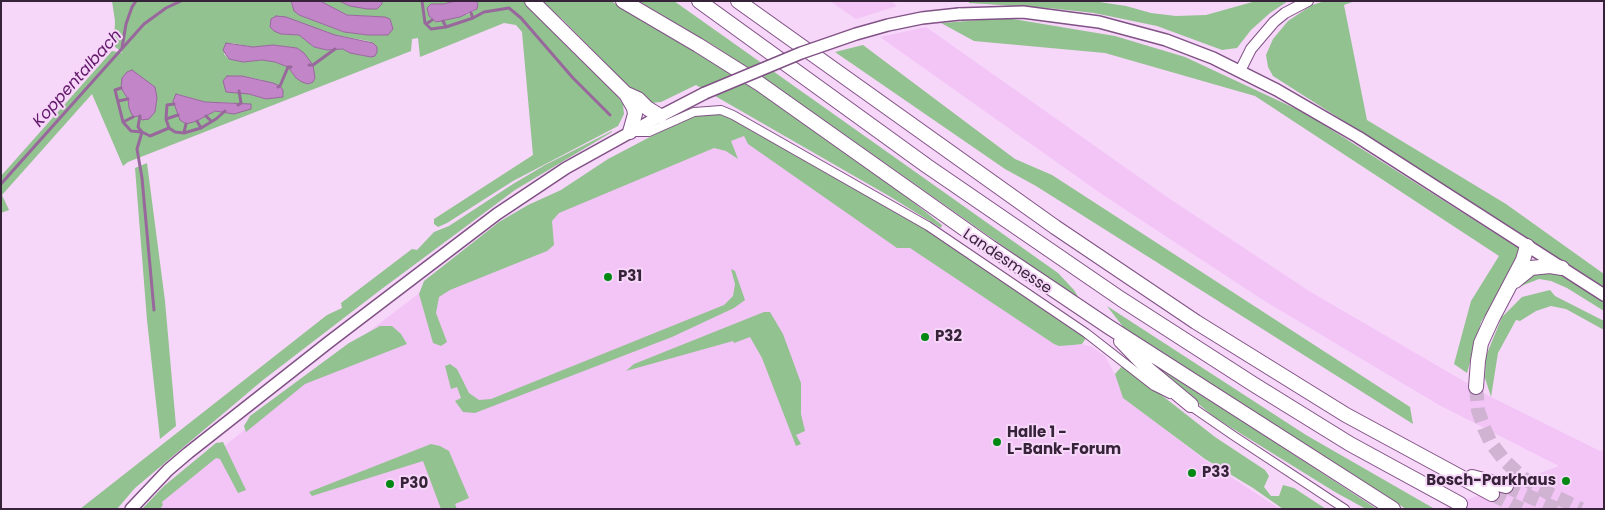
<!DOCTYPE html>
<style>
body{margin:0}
#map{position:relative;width:1605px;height:510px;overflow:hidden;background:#f6d6f9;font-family:Poppins,sans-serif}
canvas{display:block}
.frame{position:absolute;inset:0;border:2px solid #372339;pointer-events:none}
</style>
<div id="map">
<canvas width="1605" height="510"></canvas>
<div class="frame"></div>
</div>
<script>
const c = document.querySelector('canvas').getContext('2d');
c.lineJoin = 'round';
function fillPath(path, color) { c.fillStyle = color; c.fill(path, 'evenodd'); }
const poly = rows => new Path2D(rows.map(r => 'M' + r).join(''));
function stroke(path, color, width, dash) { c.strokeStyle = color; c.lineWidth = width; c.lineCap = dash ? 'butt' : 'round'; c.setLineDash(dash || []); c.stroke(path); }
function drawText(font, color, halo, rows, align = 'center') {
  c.font = font + ' Poppins,sans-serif'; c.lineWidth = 4; c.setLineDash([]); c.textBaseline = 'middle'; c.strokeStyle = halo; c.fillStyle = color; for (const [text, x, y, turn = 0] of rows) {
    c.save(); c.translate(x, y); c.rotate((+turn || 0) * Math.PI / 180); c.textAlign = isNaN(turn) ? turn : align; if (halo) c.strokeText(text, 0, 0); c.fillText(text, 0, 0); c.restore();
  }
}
const built = poly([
 [830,1,891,1,897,6,856,19],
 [926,27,1170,199,1309,291,1491,397,1600,451,1604,450,1604,509,1441,509,1559,466,1439,405,1263,300,1103,195,880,37],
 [726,123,1054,344,1059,346,1082,344,1092,347,1105,356,1118,380,1124,398,1205,460,1280,509,148,509,305,380,434,282,545,207]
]);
const green = poly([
 [112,1,291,1,292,6,299,15,344,32,368,35,388,35,381,17,347,15,320,1,339,1,350,6,377,9,382,4,382,1,455,1,444,4,431,4,436,22,469,14,477,9,478,4,476,1,524,1,612,88,623,104,624,114,618,126,513,181,447,223,438,227,434,224,434,219,533,155,522,32,516,25,504,23,420,57,418,38,412,39,411,51,128,162,123,166,92,94,2,195,9,210,1,213,1,176,112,51,123,53,114,46,115,21],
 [295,21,335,35,368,41,373,43,377,47,371,57,350,53,343,49,327,50,314,47,299,35,281,34],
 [231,43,253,47,273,45,297,48,302,52,315,78,312,82,308,84,296,78,288,67,275,62,263,60,243,62,229,59,224,54],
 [138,74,141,78,155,87,129,108,128,99],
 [227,76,242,76,262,80,266,99,249,94],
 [177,94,205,102,234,103,234,114,215,111,197,121],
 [541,1,611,1,710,58,794,115,888,182,942,225,941,228,889,196,696,85,661,102,651,103,645,101,623,81,563,20],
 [637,1,674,1,1058,273,1074,290,1080,300,768,81,713,45],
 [969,1,1093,1,1126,6,1151,13,1176,16,1206,15,1256,1,1288,1,1270,13,1251,30,1237,48,1222,50,1157,26,1094,13,1048,8,969,3],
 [1325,1,1355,1,1344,5,1367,120,1506,204,1604,274,1604,287,1273,76,1268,67,1266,55,1273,39,1288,21,1312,5],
 [1007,18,1115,36,1185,57,1305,113,1520,249,1520,262,1481,322,1467,373,1454,364,1471,301,1499,256,1255,96,1105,53,974,41,941,23],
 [863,45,1015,159,1052,175,1410,407,1413,424,1036,186,1005,169,835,52],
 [703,113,724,114,928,230,1086,338,1082,344,1073,345,1059,346,1054,344,910,248,897,248,748,144,744,136,731,141,738,159,726,151,714,148,559,213,552,221,554,245,547,251,450,290,439,297,436,313,447,342,441,346,433,343,419,294,424,281,499,222,528,205,561,190,608,159,690,116],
 [612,131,612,132,515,190,379,291,263,380,135,488,117,509,80,509,327,315,342,308,341,303,412,249,417,250,434,232,449,226,513,184,545,165],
 [147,163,165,301,176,426,160,439,147,320,135,168],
 [731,269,735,271,745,300,734,308,672,337,475,413,463,412,455,401,461,398,457,387,451,389,445,366,450,364,457,369,469,393,479,400,491,399,724,305,733,296,735,284],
 [1544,271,1560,275,1604,302,1604,311,1567,288,1551,281,1539,279,1521,286,1530,275],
 [1550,290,1555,296,1604,321,1604,330,1566,309,1551,306,1536,311,1520,321,1516,320,1498,353,1491,397,1485,378,1486,356,1502,317,1522,297],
 [1107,306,1306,435,1433,508,1406,509,1124,328],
 [764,312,770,312,783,334,801,383,801,414,805,431,796,435,801,444,796,446,762,358,750,337,734,343,733,341,626,371,634,364],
 [380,326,392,326,401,334,407,344,305,384,246,432,244,426,250,416,349,343],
 [1149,362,1259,432,1377,509,1366,509,1335,492,1214,417],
 [1123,365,1215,437,1265,470,1269,476,1264,487,1271,496,1279,496,1283,485,1294,488,1326,509,1283,509,1253,488,1205,459,1123,398,1115,374],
 [223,442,246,490,238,493,220,459,216,458,162,502,163,505,160,509,142,509,164,486,216,443],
 [431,444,440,446,449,451,469,498,455,504,457,509,441,509,423,461,312,496,309,492]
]);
const water = poly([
 [291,1,320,1,347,15,385,17,390,19,393,29,388,35,368,35,344,32,299,15,294,11,291,1],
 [339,1,382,1,382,4,377,9,367,9,350,6,339,1],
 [455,1,476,1,478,4,477,9,460,17,436,22,429,16,427,8,431,4,444,4,455,1],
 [276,16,286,17,335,35,373,43,377,47,377,52,375,56,371,57,350,53,343,49,327,50,314,47,299,35,281,34,274,31,270,27,271,19,276,16],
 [226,43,253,47,273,45,297,48,304,53,313,65,315,78,313,82,308,84,302,82,296,78,288,67,275,62,262,60,243,62,229,59,223,50,226,43],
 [132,70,155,87,157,98,155,112,149,119,142,120,139,116,133,117,129,108,128,99,121,88,122,78,127,72,132,70],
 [227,76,242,76,273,83,280,86,283,90,283,97,266,99,249,94,226,92,223,81,227,76],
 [176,94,205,102,251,104,251,109,234,114,215,111,197,121,186,124,180,120,176,109,173,101,176,94]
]);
const stream = poly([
 [422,1,425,23,431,29,446,27,473,18,484,12,509,8,521,18,573,78,610,115],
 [471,13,473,18],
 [443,21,446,27],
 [426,24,432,20],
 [122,48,126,24,132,7,136,1],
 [309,65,313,65,335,49],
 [278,87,280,86,288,67,291,67],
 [121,88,115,90,123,122,131,131,142,132,150,136,169,128,175,132,184,133,201,128,216,119,225,111],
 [118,101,128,99],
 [238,105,241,103,239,91],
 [140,116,138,127,142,132,137,149,142,178,154,310],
 [206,116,211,121],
 [166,119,167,105,174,104],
 [197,121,201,128],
 [123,122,133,117],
 [169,128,166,119,178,115],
 [184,132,186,124],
 [1,184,144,24,166,8,181,1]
]);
const motorwayTunnel = poly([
 [1476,387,1478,410,1484,428,1491,443,1505,461,1523,478,1550,494,1581,509],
 [1506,486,1557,509],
 [1492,494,1521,509]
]);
const minor = poly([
 [632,132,649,132,694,112,721,110,733,115,928,226,1086,333,1154,386,1170,394],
 [1189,405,1234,436,1345,509]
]);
const tertiary = poly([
 [1240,71,1251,49,1274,22,1285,13,1308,1]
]);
const secondary = poly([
 [959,14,1023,12,1099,22,1166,40,1213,58,1277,90,1358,137,1604,295],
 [131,509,168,470,188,453,329,342,497,214,566,168,649,122,705,93]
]);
const motorway = poly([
 [532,1,626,94,634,108,635,114,630,132],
 [623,1,698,45,760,84,990,247,1109,327,1393,509],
 [699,1,927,166,1121,299,1253,384,1350,444,1460,504],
 [738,1,1055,227,1196,322,1346,415,1492,494],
 [627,94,638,99,647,108,660,116],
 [1515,281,1531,268,1550,266,1562,268],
 [1121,341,1150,371,1191,405],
 [1476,387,1478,361,1481,343,1492,319,1523,260,1527,246],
 [1472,477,1506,486]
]);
const secondaryBridge = poly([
 [705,93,801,53,856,34,888,25,922,18,959,14]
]);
const markers = [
 [608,277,5,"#008812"],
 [925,337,5,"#008812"],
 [997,442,5,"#008812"],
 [1192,473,5,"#008812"],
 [1566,481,5,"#008812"],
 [390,484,5,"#008812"]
];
const streetNames = [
 ["Landesmesse",1007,262,34]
];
const poiNames = [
 ["P31",618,277],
 ["P32",935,337],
 ["Halle 1 -",1007,433],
 ["L-Bank-Forum",1007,450],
 ["P33",1202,473],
 ["Bosch-Parkhaus",1556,481,"right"],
 ["P30",400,484]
];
const waterNames = [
 ["Koppentalbach",78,79,-48]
];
fillPath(built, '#f3c5f7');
fillPath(green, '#92c28f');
fillPath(water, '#c285c8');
stroke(water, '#98689d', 1);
stroke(stream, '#98689d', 3);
stroke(motorwayTunnel, '#d0b2d3', 14, [14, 7]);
stroke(minor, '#805285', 10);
stroke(tertiary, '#805285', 12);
stroke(secondary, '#805285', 14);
stroke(motorway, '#805285', 16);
stroke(minor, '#fff', 8);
stroke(tertiary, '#fff', 10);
stroke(secondary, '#fff', 11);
stroke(motorway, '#fff', 14);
stroke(secondaryBridge, '#805285', 14, []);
stroke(secondaryBridge, '#fff', 11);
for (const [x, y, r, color] of markers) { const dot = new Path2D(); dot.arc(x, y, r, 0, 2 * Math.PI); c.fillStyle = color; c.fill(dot); stroke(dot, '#f6d6f9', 2); }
drawText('15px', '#372339', '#f6d6f9', streetNames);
drawText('bold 15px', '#372339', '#f6d6f9', poiNames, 'left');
drawText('italic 16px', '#62186b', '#f6d6f9', waterNames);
</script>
